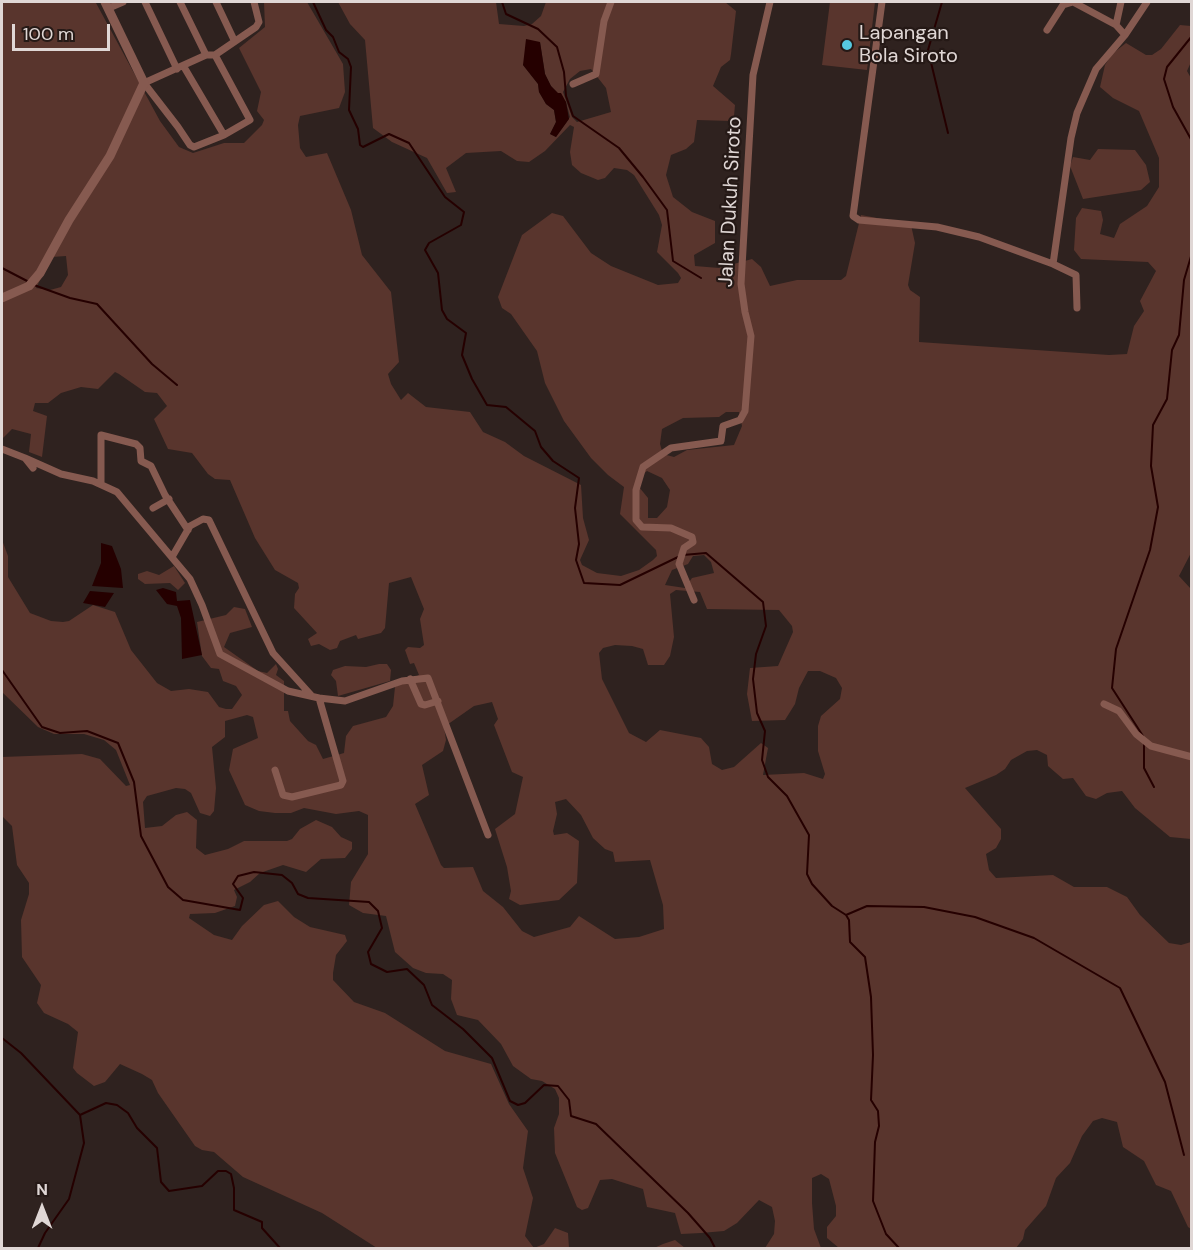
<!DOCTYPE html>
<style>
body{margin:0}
#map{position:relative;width:1193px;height:1250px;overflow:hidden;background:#2f221f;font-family:"DM Sans",sans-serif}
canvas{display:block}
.frame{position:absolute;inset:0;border:3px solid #e0d7d5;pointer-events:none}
.north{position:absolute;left:12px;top:1178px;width:60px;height:60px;-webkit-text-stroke:4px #251916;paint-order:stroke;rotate:0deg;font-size:16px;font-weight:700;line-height:24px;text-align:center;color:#e0d7d5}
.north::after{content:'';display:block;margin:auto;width:21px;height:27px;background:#e0d7d5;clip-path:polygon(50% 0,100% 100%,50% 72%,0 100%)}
.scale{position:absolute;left:12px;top:24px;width:98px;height:27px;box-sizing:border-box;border:3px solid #e0d7d5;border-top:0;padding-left:8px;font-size:18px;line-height:21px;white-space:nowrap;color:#e0d7d5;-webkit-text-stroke:4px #251916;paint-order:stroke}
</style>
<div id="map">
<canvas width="1193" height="1250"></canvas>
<div class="frame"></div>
<div class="north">N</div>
<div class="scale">100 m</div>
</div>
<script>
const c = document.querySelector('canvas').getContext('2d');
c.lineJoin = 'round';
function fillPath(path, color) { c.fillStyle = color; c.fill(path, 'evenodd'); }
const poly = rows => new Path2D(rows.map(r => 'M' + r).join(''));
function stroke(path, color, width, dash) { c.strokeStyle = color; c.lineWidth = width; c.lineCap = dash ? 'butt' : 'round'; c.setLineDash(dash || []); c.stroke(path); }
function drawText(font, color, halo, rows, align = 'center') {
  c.font = font + ' "DM Sans",sans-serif'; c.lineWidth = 4.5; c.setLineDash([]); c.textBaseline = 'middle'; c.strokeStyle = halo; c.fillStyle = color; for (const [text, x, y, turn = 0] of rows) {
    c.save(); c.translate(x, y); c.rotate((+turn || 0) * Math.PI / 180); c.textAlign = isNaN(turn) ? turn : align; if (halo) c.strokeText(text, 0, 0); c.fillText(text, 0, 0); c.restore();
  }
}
const green = poly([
 [2,2,96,3,160,121,179,147,193,153,224,143,244,143,262,125,264,120,257,111,261,92,239,48,265,27,264,2,307,2,343,64,345,92,339,108,300,116,298,125,300,148,306,157,327,153,351,210,362,255,391,292,399,362,388,374,391,384,401,400,408,393,426,407,470,412,483,432,505,442,524,456,581,485,583,518,589,540,580,560,582,565,597,573,621,576,639,570,653,560,657,556,656,550,620,514,624,487,608,475,591,458,564,421,545,383,537,351,511,314,502,308,498,297,522,235,552,213,563,216,591,253,611,266,658,285,678,283,681,278,678,273,657,252,662,225,659,215,634,175,627,170,614,168,605,178,598,180,581,173,572,165,570,152,574,127,570,125,545,151,529,162,517,161,501,151,466,153,446,168,456,192,447,193,427,158,392,142,373,128,365,40,350,24,338,2,496,2,499,24,524,26,532,24,541,16,546,2,725,2,736,11,731,54,730,60,721,67,713,86,735,105,734,116,732,121,697,120,694,142,686,149,671,155,666,175,673,197,692,212,715,221,715,243,694,255,695,266,719,268,752,259,761,267,770,286,797,280,841,280,846,276,861,215,893,221,911,225,915,243,908,285,910,290,920,297,919,342,1109,355,1127,354,1134,326,1144,311,1140,301,1156,271,1148,262,1081,259,1074,250,1076,218,1082,208,1101,211,1103,220,1100,234,1114,238,1120,224,1147,206,1159,187,1159,158,1139,111,1113,98,1100,87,1105,65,1112,54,1126,43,1146,55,1152,55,1161,49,1180,25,1191,26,1191,62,1187,71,1192,80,1192,551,1179,576,1191,589,1191,839,1170,837,1135,808,1122,791,1107,793,1096,799,1086,796,1073,778,1063,779,1048,766,1047,755,1037,750,1027,751,1011,760,1005,769,996,775,965,788,1001,829,1001,839,996,848,986,854,989,870,996,878,1053,875,1074,887,1107,887,1127,897,1140,915,1169,943,1181,945,1191,942,1191,1229,1188,1227,1171,1191,1156,1185,1144,1161,1123,1147,1117,1122,1102,1118,1093,1121,1082,1136,1070,1163,1056,1178,1046,1206,1025,1230,1023,1239,1016,1248,839,1248,827,1238,827,1227,836,1216,836,1206,829,1179,821,1174,812,1178,812,1203,814,1229,821,1248,765,1248,774,1234,775,1221,772,1207,759,1200,737,1223,724,1231,701,1233,681,1234,675,1213,647,1207,643,1189,612,1179,600,1180,588,1208,582,1210,577,1207,555,1153,554,1128,559,1114,559,1098,555,1089,542,1081,531,1079,513,1066,501,1044,478,1020,457,1015,451,999,452,980,443,974,426,973,413,968,395,952,386,916,363,913,349,905,351,882,368,854,368,815,359,811,336,814,304,808,291,813,275,813,259,811,245,805,229,770,233,749,258,738,253,717,247,715,225,721,225,737,212,747,216,788,214,811,210,816,200,813,191,793,185,789,176,788,147,796,143,802,145,828,162,826,176,815,187,812,197,820,196,848,205,855,228,849,244,841,287,841,292,839,300,829,316,820,332,827,341,837,352,842,352,849,345,858,321,859,306,872,283,865,260,873,250,882,234,890,237,897,235,906,215,913,190,914,189,918,214,935,232,940,242,926,264,905,278,901,294,917,310,927,345,935,347,941,336,955,333,973,333,980,354,1002,385,1013,445,1051,491,1064,509,1104,528,1131,523,1168,533,1198,525,1236,534,1248,377,1248,322,1213,243,1177,214,1152,202,1150,195,1146,158,1093,152,1080,142,1074,120,1064,105,1082,94,1086,77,1073,73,1068,78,1032,68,1024,44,1013,37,1003,41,985,22,957,21,920,29,894,29,883,17,865,12,826,3,817,2,757,82,754,100,759,126,786,130,785,116,750,104,740,84,734,54,734,38,727,2,692,2,540,8,556,8,577,30,613,51,621,63,622,69,621,93,605,115,612,131,650,157,683,171,691,189,689,208,692,219,707,226,709,232,709,242,695,236,686,223,681,219,669,211,668,202,656,197,622,226,615,234,607,245,609,252,627,230,633,224,647,258,671,267,673,276,664,278,669,276,675,284,681,284,711,288,711,290,721,308,741,316,745,323,759,344,753,346,736,353,726,386,717,393,706,395,687,419,675,414,663,410,664,405,650,408,647,420,648,424,645,420,619,424,609,411,577,389,583,385,628,381,633,358,639,356,635,340,641,337,648,330,650,319,644,311,646,308,639,317,633,294,608,295,594,299,588,298,583,275,570,255,538,230,480,215,479,208,474,192,453,168,449,154,419,167,406,157,393,145,392,119,374,115,372,98,389,81,387,61,393,48,403,35,403,33,411,47,416,42,457,29,452,31,434,12,429,2,439],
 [540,42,545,74,551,86,566,102,570,117,556,137,550,134,556,122,554,110,546,104,539,92,538,84,523,65],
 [591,69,606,88,611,112,577,122,572,117,563,92,570,79,580,71],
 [66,256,68,275,61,287,50,290,36,288,52,257],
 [726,412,739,412,742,426,734,445,687,450,674,457,663,454,660,444,662,429,683,418,719,417],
 [647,471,662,478,670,490,667,507,657,518,648,518,648,498,639,487,642,475],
 [704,555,711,562,714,573,692,578,685,588,665,585,672,570,688,564,693,556],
 [676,590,700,592,707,609,779,610,792,626,793,632,778,666,750,668,747,694,752,721,785,720,795,704,799,688,808,671,820,671,836,678,842,688,840,699,821,716,818,726,818,751,825,774,823,779,804,773,763,775,768,748,761,743,734,767,722,770,712,764,709,747,701,738,660,730,646,742,629,733,602,679,599,653,603,648,615,645,632,646,643,649,648,665,664,665,670,656,674,637,670,594],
 [492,702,498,719,494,725,512,772,523,777,515,814,495,829,507,867,511,891,509,899,520,905,559,900,577,883,579,841,567,833,554,835,553,831,557,814,555,802,566,799,581,815,593,838,605,849,613,852,615,862,650,860,663,905,664,929,639,937,615,939,579,916,570,927,534,937,522,931,503,907,483,891,473,867,444,868,441,865,415,804,429,795,422,765,443,751,446,740,444,727,474,706],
 [830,2,875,2,867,70,822,65],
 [1098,149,1135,150,1146,165,1150,182,1141,190,1083,199,1070,166,1073,157,1090,160],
 [174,566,185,583,178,590,170,583,145,584,138,579,138,574,147,571,159,575],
 [379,664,387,664,391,670,390,681,338,696,336,681,331,675,333,670,345,666,366,667],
 [555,1228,568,1233,569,1248,534,1248,544,1244],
 [675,1240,685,1248,654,1248,663,1244]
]);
const water = poly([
 [526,39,540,42,545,74,551,86,558,93,561,93,566,102,569,119,556,137,550,134,556,122,554,110,546,104,539,92,538,84,523,65],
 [101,543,112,546,121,569,123,588,92,586,101,563],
 [163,588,176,592,177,601,190,600,202,655,182,659,181,618,177,606,167,604,156,590],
 [90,591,114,593,105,607,83,603]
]);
const stream = poly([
 [313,2,326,30,333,37,339,52,348,59,351,67,349,110,358,129,360,145,363,147,389,134,409,143,445,197,464,212,461,225,429,243,425,250,438,273,442,310,447,319,466,333,462,355,472,379,487,405,506,407,535,431,541,447,553,461,579,478,575,508,579,544,576,560,584,583,620,585,678,557],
 [502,2,506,14,538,29,557,47,564,72,566,96,573,116,619,148,643,177,667,210,673,261,701,278],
 [942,2,928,50,948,133],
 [1192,36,1167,67,1164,79,1173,107,1192,141],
 [2,268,29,282],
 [34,285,70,298,97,304,152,364,177,385],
 [683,555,706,553,763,602,766,626,756,654,753,679,757,713,765,731,762,760,768,777,787,796,809,835,807,874,812,884,832,906,846,915],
 [2,670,42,727,60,733,87,731,118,743,134,782,141,836,168,887,183,900,240,910,243,898,233,884,238,876,254,872,282,875,292,883,298,894,308,898,369,902,378,911,382,928,368,952,371,964,387,972,407,969,424,985,432,1005,463,1029,492,1058,510,1101,518,1105,525,1103,544,1085,558,1086,569,1100,571,1116,596,1124,688,1213,710,1238,715,1248],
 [1143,736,1112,688,1116,649,1150,550,1158,507,1151,466,1153,425,1167,399,1172,350,1179,335,1184,280,1192,253],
 [1144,744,1144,768,1154,787],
 [846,915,867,906,924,907,975,917,1034,938,1120,988,1165,1082,1184,1155],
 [846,915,849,920,850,942,865,957,871,997,873,1055,871,1100,878,1111,879,1126,875,1142,873,1201,886,1234,899,1248],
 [2,1038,21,1053,80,1115,84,1143,69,1199,45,1233,38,1248],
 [80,1115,106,1103,117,1105,128,1113,137,1128,157,1148,161,1182,169,1191,202,1186,218,1171,226,1171,231,1174,234,1188,234,1210,262,1222,262,1228,280,1248]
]);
const minor = poly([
 [145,2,177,69],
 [180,2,206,55],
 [216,2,234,40],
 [882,2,853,216,859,220,937,227,979,237,1053,264],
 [1121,2,1116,25,1125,35],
 [109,8,123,2],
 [1047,30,1063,5,1073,2,1116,25],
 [215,55,250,120,224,135,194,147,190,145,178,127,144,83,206,55,215,55,256,27,259,22,254,2],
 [184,67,224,135],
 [573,84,596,74,604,21,611,2],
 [1077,308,1076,275,1053,264,1071,138,1077,113,1096,69,1125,35,1147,2],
 [2,449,25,458,33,468],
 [25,458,61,474,93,481,117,492,190,579,202,605,220,654,288,691,319,698,343,781,341,785,292,797,283,795,275,770],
 [101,484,101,435,136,444,140,448,141,461,151,466,165,495,188,530],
 [153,508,169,499],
 [172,557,190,526,203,519,209,520,273,653,311,695],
 [694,600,679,564,684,548,693,542,692,537,671,528,642,527,636,520,636,490,643,467,671,448,721,441,723,426,740,420,745,411,751,336,745,312,741,284,753,75,770,2],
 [410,679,421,704,425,705,438,701],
 [319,698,345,701,402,681,428,678,488,835],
 [1104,704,1119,711,1136,734,1151,746,1192,757]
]);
const tertiary = poly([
 [2,298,29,286,40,273,69,220,110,156,144,83,105,2]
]);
const markers = [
 [847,45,6,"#56c9e1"]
];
const poiNames = [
 ["Lapangan",859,34],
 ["Bola Siroto",859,57]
];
const streetNames = [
 ["Jalan Dukuh Siroto",731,202,-87]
];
fillPath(green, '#59352d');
fillPath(water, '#250000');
stroke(stream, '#250000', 2);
stroke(minor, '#865a50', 7);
stroke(tertiary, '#865a50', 9);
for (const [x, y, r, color] of markers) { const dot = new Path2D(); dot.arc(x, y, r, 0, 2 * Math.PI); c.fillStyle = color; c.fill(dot); stroke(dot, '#251916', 2); }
drawText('20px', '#e0d7d5', '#251916', poiNames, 'left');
drawText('20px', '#e0d7d5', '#251916', streetNames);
</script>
